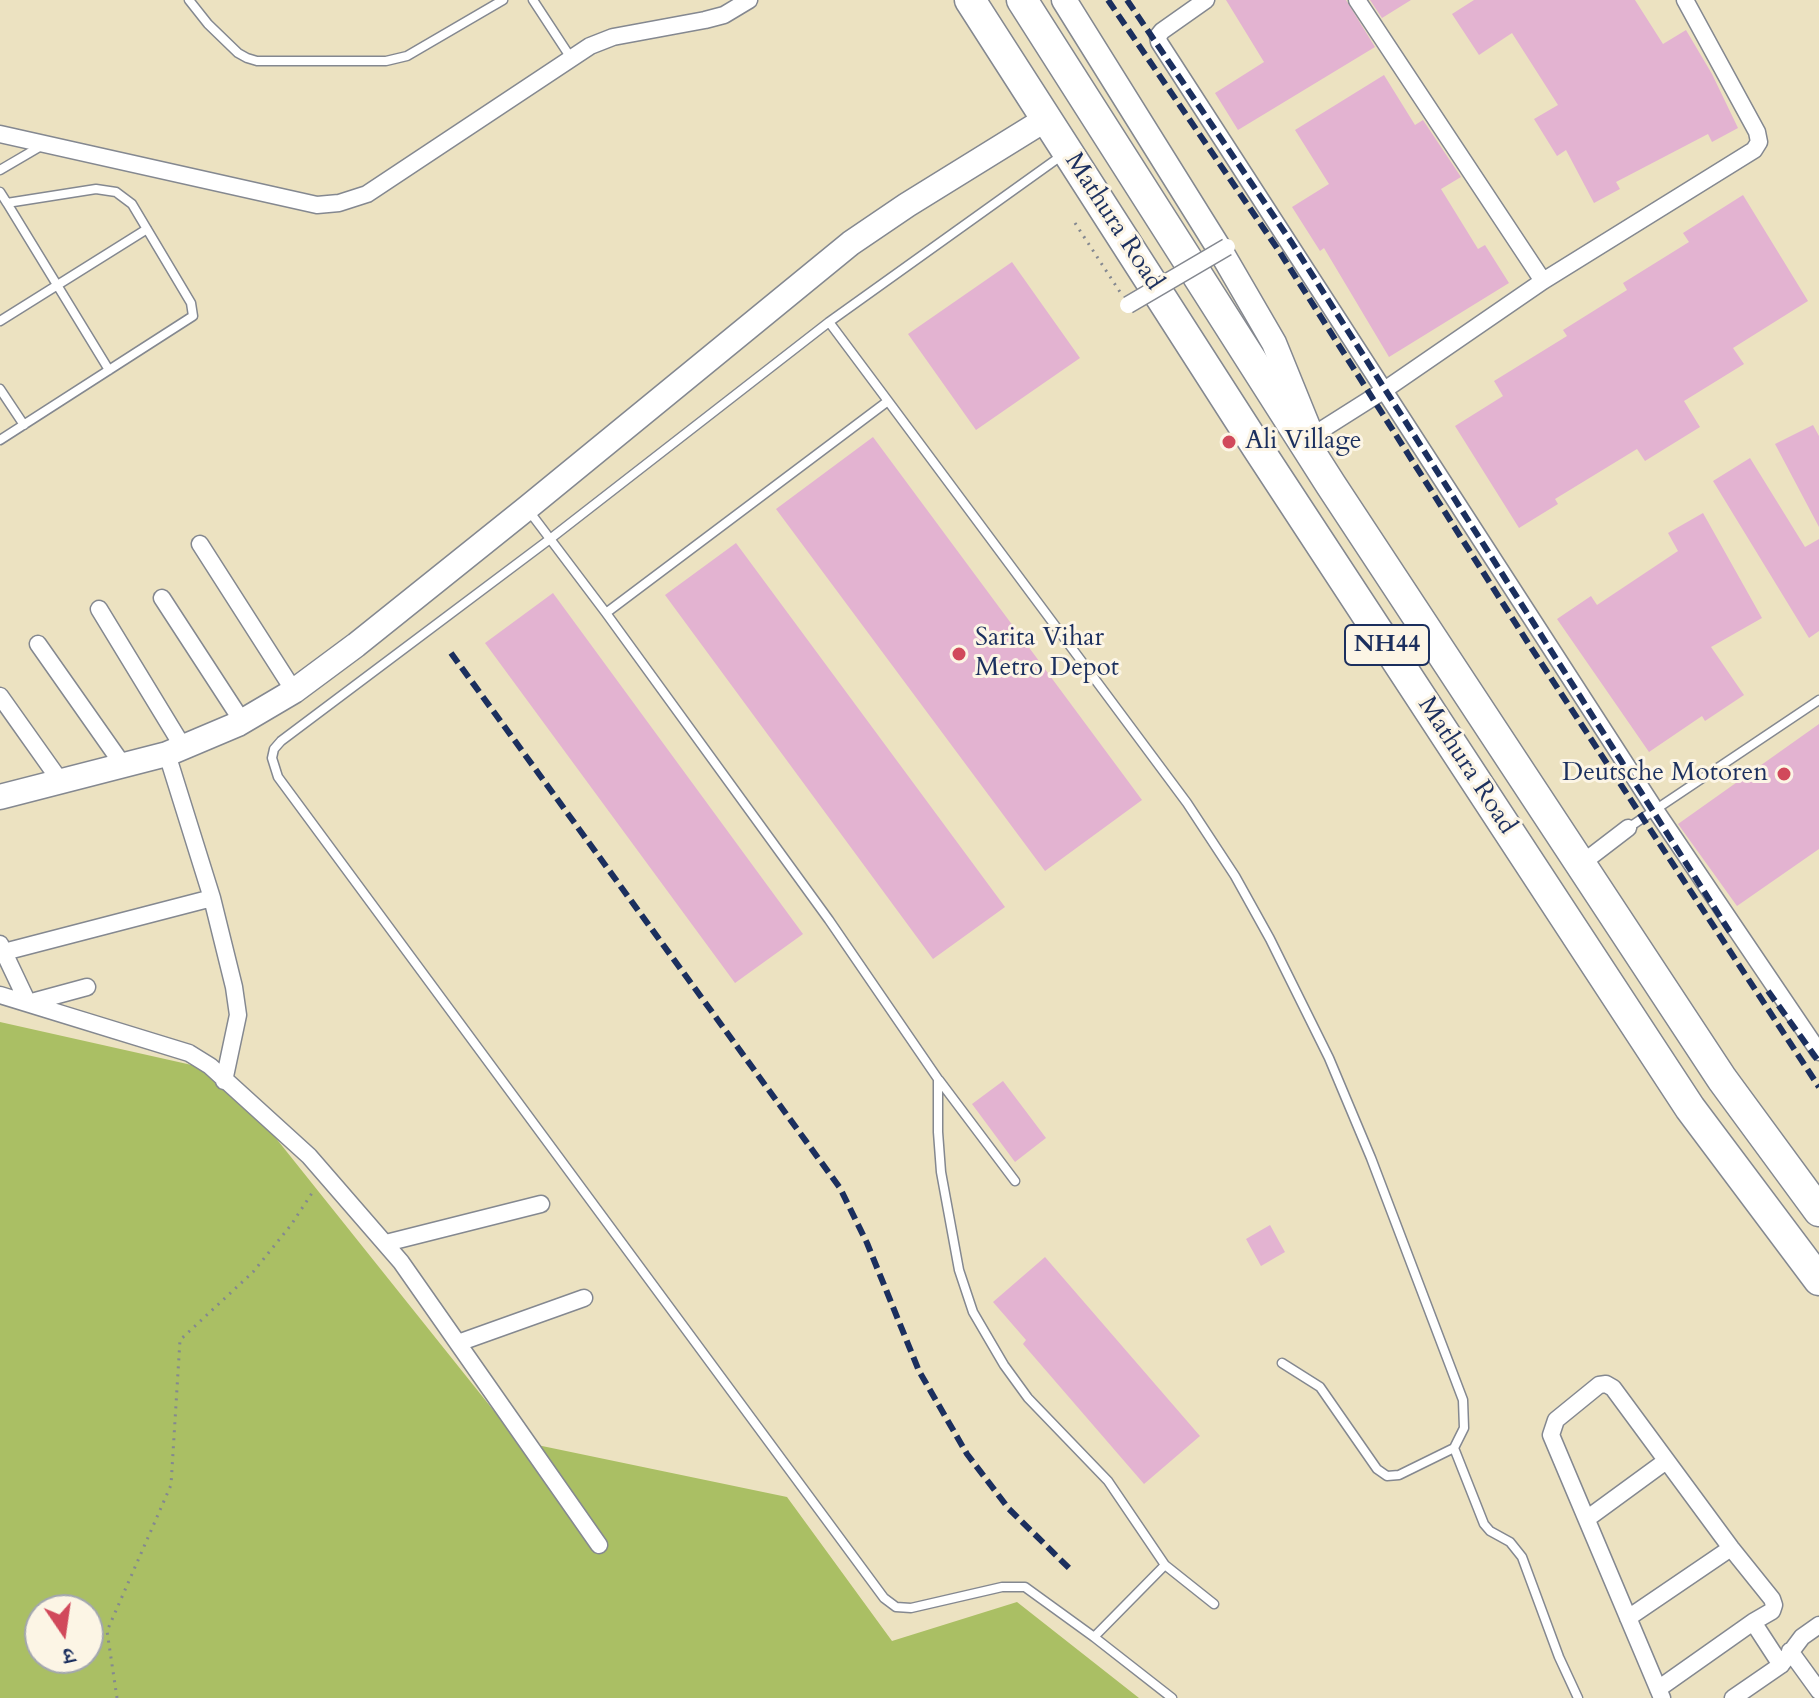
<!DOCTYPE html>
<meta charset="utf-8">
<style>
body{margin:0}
#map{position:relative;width:1819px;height:1698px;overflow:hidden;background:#ece2c1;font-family:Cardo,"Noto Serif Devanagari",serif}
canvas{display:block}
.north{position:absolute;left:24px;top:1594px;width:80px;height:80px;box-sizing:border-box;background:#fcf5e5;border:2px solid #a2a6af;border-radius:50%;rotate:167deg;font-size:22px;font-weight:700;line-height:32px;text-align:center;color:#1b2f5e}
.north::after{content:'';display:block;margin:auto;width:28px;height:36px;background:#d1495b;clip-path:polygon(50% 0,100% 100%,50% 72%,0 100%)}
</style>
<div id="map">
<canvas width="1819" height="1698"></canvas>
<div class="north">उ</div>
</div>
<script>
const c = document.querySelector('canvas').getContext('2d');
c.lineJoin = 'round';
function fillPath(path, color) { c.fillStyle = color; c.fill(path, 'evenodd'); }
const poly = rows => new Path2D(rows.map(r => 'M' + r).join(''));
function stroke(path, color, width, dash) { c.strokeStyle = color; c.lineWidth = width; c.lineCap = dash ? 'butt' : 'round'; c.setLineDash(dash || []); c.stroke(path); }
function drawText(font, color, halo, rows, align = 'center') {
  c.font = font + ' Cardo,serif'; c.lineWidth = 6; c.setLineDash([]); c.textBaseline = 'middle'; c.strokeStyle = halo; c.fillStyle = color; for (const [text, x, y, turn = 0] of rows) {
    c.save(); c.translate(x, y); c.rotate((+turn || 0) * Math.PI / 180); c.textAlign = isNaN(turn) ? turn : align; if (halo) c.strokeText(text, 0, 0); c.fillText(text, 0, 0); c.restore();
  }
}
const green = poly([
 [0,1022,223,1072,518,1441,787,1497,892,1641,1017,1602,1139,1698,0,1698],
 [40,1610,88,1610,88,1658,40,1658]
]);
const building = poly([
 [1226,0,1346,0,1375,47,1238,130,1215,93,1264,62],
 [1370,0,1411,0,1382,18],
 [1474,0,1635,0,1663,44,1686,30,1712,74,1738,128,1712,142,1708,134,1616,182,1620,189,1594,203,1566,150,1557,156,1534,119,1558,105,1512,33,1479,55,1452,14],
 [1384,75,1415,125,1423,120,1461,177,1441,189,1478,249,1485,245,1509,283,1389,357,1324,248,1320,251,1292,207,1329,184,1295,130],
 [1743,195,1808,301,1733,348,1744,364,1684,401,1700,427,1645,461,1637,449,1555,499,1558,504,1519,528,1455,426,1503,396,1494,381,1567,336,1563,330,1627,290,1623,283,1689,242,1683,233],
 [1012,262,1080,358,976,430,908,334],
 [1813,425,1819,436,1819,527,1775,444],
 [873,437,1142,800,1045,871,776,509],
 [1750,458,1805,547,1819,539,1819,631,1809,638,1713,481],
 [1703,513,1762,618,1711,647,1744,695,1705,721,1702,716,1649,752,1557,619,1591,596,1597,605,1678,551,1668,533],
 [736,543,1005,907,933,959,665,595],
 [553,593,803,934,735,983,485,643],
 [1819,724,1819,849,1737,906,1678,824],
 [1003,1081,1046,1138,1015,1162,972,1104],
 [1270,1225,1285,1252,1261,1266,1246,1239],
 [1045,1257,1200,1436,1144,1484,1023,1344,1026,1340,993,1302]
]);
const path = poly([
 [1075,223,1120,292],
 [117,1698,107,1631,171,1485,180,1340,253,1272,291,1225,314,1190]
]);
const lane = poly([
 [189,0,208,24,238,53,247,58,257,61,386,61,407,56,503,0],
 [533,0,571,58],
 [1061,156,829,322,550,539,281,741,274,749,272,758,278,777,884,1598,896,1607,911,1608,1002,1587,1025,1587,1094,1637,1172,1698],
 [0,170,41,146],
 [0,192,7,203,96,189,116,192,132,204,191,303,193,316,0,440],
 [7,203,109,370],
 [0,321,147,229],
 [0,389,24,425],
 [888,401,1187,803,1235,876,1270,939,1329,1058,1371,1158,1463,1400,1464,1428,1454,1448,1484,1524,1490,1531,1510,1542,1522,1557,1559,1657,1578,1698],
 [529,511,606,613,829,920,938,1079,938,1132,941,1172,959,1270,973,1312,1004,1365,1028,1398,1108,1481,1165,1565,1214,1604],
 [606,613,888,401,829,322],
 [1628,828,1819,700],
 [939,1080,1015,1181],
 [1282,1363,1320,1387,1377,1469,1387,1476,1399,1475,1454,1448],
 [1094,1637,1165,1565]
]);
const street = poly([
 [1206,0,1162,31,1158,36,1159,42,1656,811,1819,1052],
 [1357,0,1543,281],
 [0,134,317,205,339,203,367,194,590,46,613,37,705,20,724,15,749,0],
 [1304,441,1383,391,1543,281,1754,150,1759,142,1757,132,1685,0],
 [200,544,294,691],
 [162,598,242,721],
 [99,609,183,747],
 [38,644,123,765],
 [0,696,61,782],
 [167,754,212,898,234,987,238,1015,224,1081],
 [1581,864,1628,828],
 [0,944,28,1003,87,987],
 [4,952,212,898],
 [0,995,189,1053,210,1066,309,1156,401,1262,599,1545],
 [386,1243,541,1204],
 [458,1343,584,1298],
 [1588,1518,1666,1461],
 [1628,1618,1731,1548],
 [1790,1651,1819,1691],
 [1658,1689,1753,1622],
 [1662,1698,1551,1435,1556,1420,1599,1385,1606,1384,1613,1388,1731,1548,1772,1599,1774,1605,1772,1611,1753,1622,1781,1665],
 [1733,1698,1781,1665,1802,1637,1819,1625]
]);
const secondary = poly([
 [1064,0,1220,250,1274,343,1313,439],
 [0,797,167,754,238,724,294,691,356,645,527,508,851,243,907,205,1046,119]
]);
const highway = poly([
 [970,0,1257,447,1690,1108,1819,1280],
 [1022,0,1331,485,1722,1079,1819,1211]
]);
const rail = poly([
 [1108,0,1279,251,1530,646,1819,1087],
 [1127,0,1292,243,1733,937],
 [451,653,840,1188,867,1243,919,1371,967,1454,1009,1509,1072,1571],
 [1768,991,1819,1062]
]);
const streetBridge = poly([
 [1128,305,1227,247]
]);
const markers = [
 [1229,442,8,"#d1495b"],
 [959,654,8,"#d1495b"],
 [1784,774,8,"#d1495b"]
];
const shields = [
 [1387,645,84]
];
const shieldNames = [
 ["NH44",1387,645]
];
const streetNames = [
 ["Mathura Road",1113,222,57],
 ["Mathura Road",1466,766,57]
];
const poiNames = [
 ["Ali Village",1245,442],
 ["Sarita Vihar",975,639],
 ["Metro Depot",975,669],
 ["Deutsche Motoren",1768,774,"right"]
];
fillPath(green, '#aabf64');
fillPath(building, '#e3b3d1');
stroke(lane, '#848890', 11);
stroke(street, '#848890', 19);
stroke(secondary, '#848890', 27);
stroke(highway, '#848890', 33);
stroke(path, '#848890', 3, [2, 6]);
stroke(lane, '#fff', 8);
stroke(street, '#fff', 16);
stroke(secondary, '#fff', 24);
stroke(highway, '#fff', 30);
stroke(rail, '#1b2f5e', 6, [12, 6]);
stroke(streetBridge, '#848890', 19, []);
stroke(streetBridge, '#fff', 16);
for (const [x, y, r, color] of markers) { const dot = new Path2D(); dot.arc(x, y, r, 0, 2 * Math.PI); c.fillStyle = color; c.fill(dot); stroke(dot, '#fcf5e5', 3); }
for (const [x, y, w] of shields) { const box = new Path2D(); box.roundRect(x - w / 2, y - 20, w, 40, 6); c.fillStyle = '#fcf5e5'; c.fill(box); stroke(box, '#1b2f5e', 2); }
drawText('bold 24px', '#1b2f5e', null, shieldNames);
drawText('26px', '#1b2f5e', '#fcf5e5', streetNames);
drawText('26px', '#1b2f5e', '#fcf5e5', poiNames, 'left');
</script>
